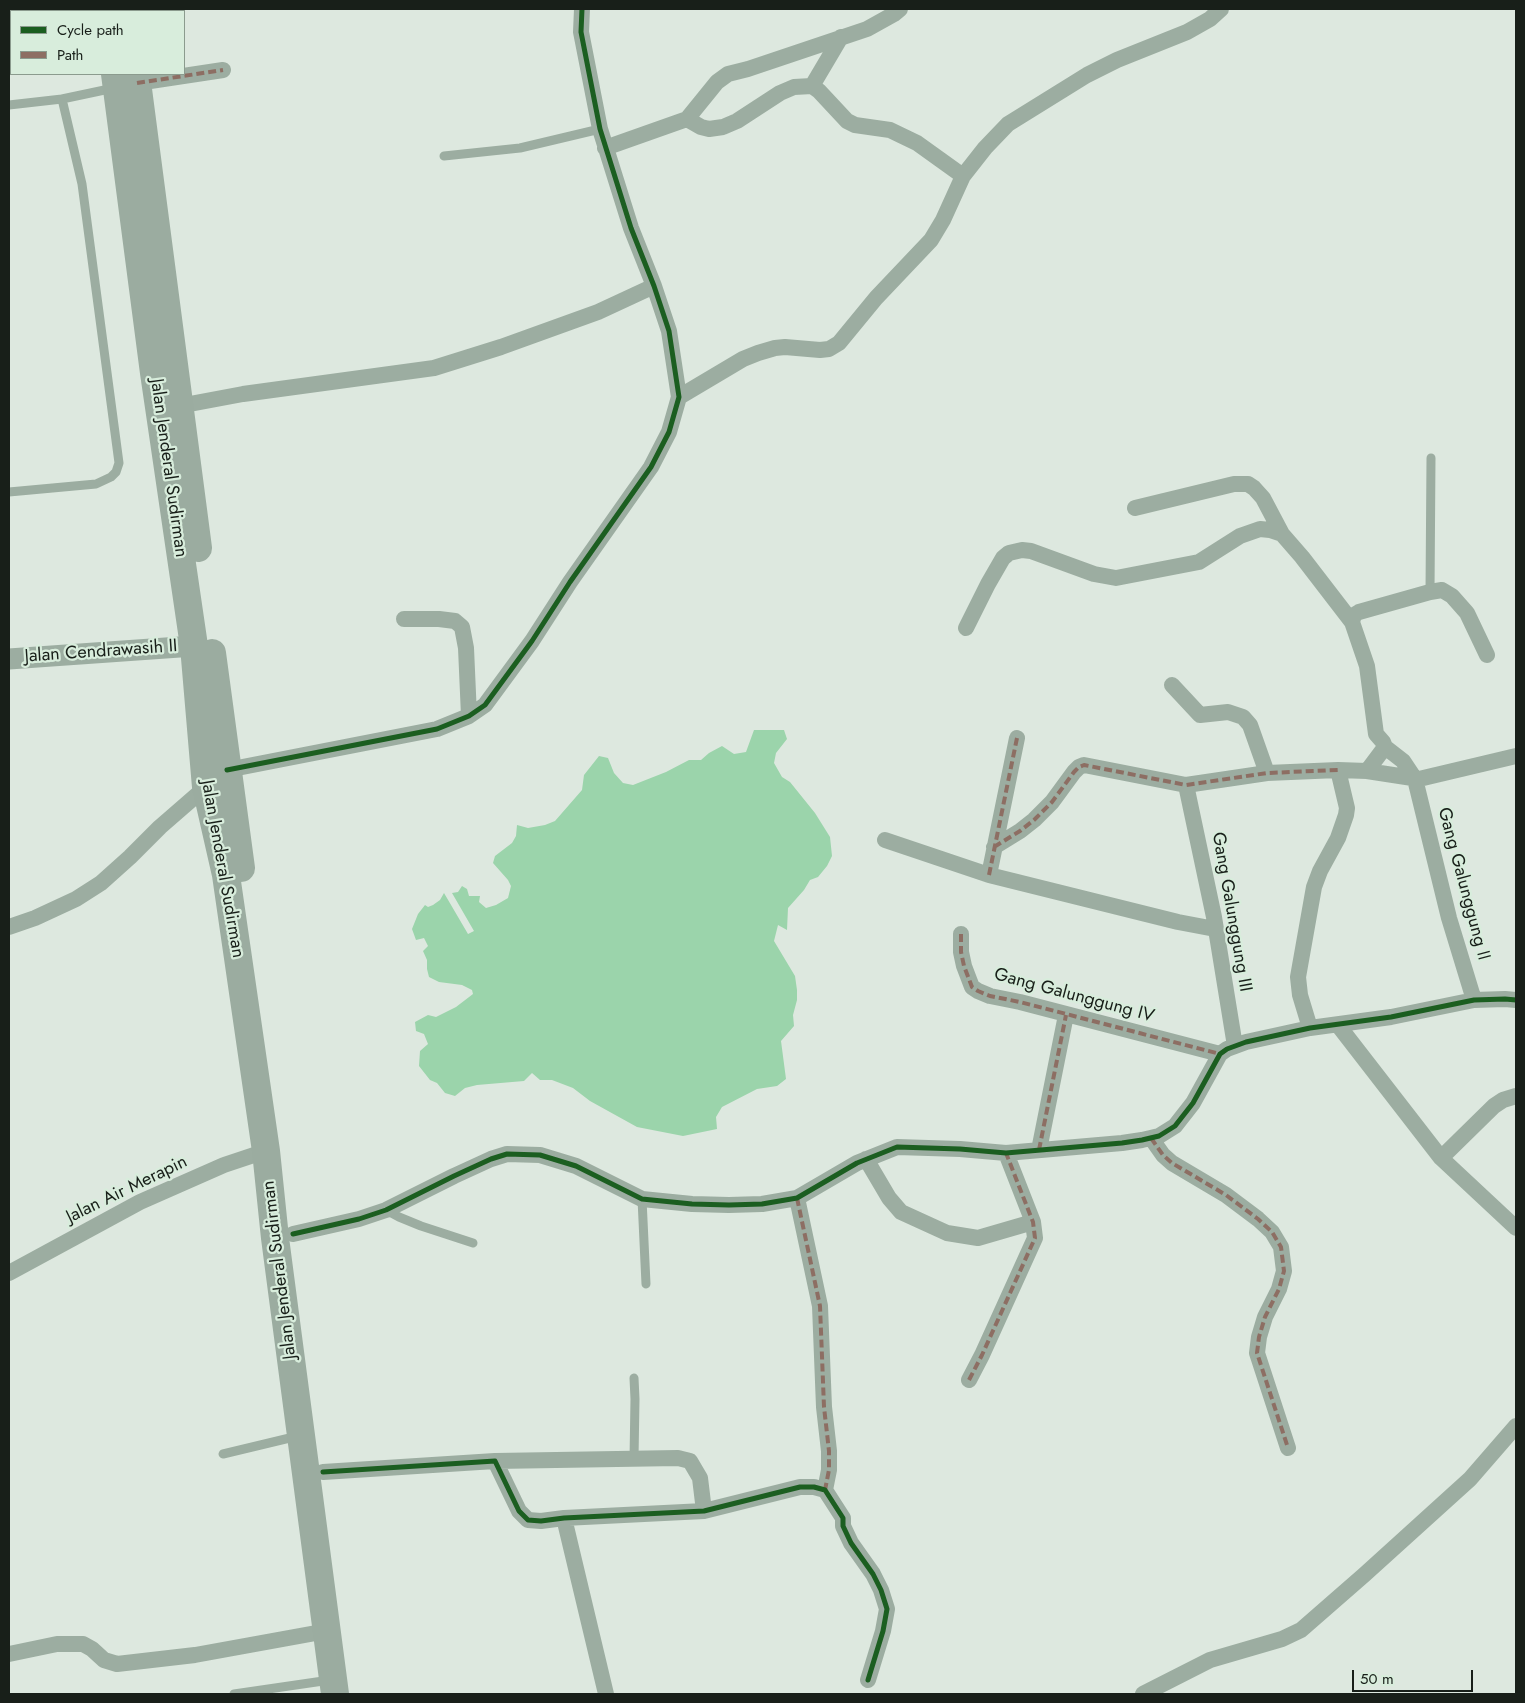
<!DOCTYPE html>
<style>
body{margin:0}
#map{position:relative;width:1525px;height:1703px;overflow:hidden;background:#dde8df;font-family:Jost,sans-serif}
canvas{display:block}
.frame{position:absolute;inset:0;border:10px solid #181f19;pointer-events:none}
.legend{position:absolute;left:10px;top:10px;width:175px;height:65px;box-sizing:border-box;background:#d8eddc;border:1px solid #8b9b8e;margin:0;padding:6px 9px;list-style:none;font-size:15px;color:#181f19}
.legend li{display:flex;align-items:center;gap:10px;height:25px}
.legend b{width:25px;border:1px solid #8b9b8e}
.scale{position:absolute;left:1352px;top:1670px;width:121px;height:22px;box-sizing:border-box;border:2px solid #181f19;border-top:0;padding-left:6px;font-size:15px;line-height:18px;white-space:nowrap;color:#181f19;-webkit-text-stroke:4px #d8eddc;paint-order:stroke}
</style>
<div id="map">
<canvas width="1525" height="1703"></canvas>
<div class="frame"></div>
<ul class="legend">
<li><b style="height:6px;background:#1b5e20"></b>Cycle path</li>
<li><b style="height:6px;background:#8d6e63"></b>Path</li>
</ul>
<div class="scale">50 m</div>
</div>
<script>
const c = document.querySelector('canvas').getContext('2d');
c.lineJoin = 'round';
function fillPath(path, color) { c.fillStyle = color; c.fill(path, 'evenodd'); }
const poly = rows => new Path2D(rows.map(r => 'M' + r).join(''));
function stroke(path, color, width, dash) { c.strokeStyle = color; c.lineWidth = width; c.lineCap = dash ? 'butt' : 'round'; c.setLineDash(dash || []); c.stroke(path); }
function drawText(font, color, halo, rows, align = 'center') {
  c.font = font + ' Jost,sans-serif'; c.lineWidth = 4.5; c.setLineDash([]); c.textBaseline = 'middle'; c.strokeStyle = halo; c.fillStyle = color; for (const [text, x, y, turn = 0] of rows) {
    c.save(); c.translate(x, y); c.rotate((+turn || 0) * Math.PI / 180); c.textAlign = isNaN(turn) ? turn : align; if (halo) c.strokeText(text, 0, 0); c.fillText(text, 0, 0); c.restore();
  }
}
const water = poly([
 [754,730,784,730,787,739,776,753,774,763,782,777,790,782,815,813,830,837,832,856,827,866,818,877,810,880,804,890,788,908,787,930,778,925,774,941,795,976,797,990,797,1000,793,1015,794,1026,781,1041,786,1079,777,1086,757,1089,722,1107,716,1117,717,1129,683,1136,637,1127,590,1101,573,1088,552,1080,540,1080,532,1073,524,1081,477,1085,465,1088,455,1096,445,1093,437,1083,430,1080,419,1066,420,1051,428,1044,424,1034,416,1031,415,1022,428,1015,436,1017,456,1007,473,994,472,990,462,985,439,982,429,977,427,969,427,960,423,951,428,946,424,938,416,940,412,929,418,914,425,905,428,907,433,905,440,900,444,893,468,934,474,931,452,893,458,892,462,886,467,889,469,896,480,896,479,902,486,908,496,905,508,898,511,886,508,880,493,863,495,856,512,843,516,836,517,825,528,828,545,825,555,821,582,790,584,775,599,756,608,758,614,773,623,783,633,785,666,772,689,760,701,760,709,753,722,746,734,754,746,752]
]);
const service = poly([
 [9,105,62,99,114,88],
 [444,156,520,148,600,129],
 [9,492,96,484,111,477,116,472,119,463,82,184,62,99],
 [1430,592,1431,458],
 [642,1199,646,1284],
 [386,1210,399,1217,421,1226,473,1243],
 [634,1378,635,1399,634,1459],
 [223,1454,298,1436],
 [234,1694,330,1680]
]);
const minor = poly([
 [9,10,17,9],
 [137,83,223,70],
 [812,86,841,37],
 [687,119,701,127,709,129,723,127,737,121,780,93,794,87,812,86,819,91,847,121,855,125,890,130,917,143,963,176],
 [605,148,687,119,717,82,728,74,748,69,867,29,894,14,900,9],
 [679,397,743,359,758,353,775,348,785,347,820,350,829,349,839,343,876,298,931,240,943,220,963,176,985,148,1008,124,1087,75,1117,60,1187,32,1210,19,1221,9],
 [179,406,243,394,434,368,501,347,598,312,654,286],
 [1135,508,1234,484,1248,484,1254,488,1263,498,1282,534],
 [404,619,439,619,455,621,462,627,466,648,469,716],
 [966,628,988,584,1003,558,1009,553,1022,550,1031,551,1094,574,1116,578,1199,562,1240,536,1260,529,1270,530,1282,534,1302,557,1352,622],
 [1172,685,1200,715,1228,712,1243,717,1250,725,1267,773],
 [1385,747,1403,761,1415,779,1449,918,1474,1000],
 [227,770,437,729,469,716,485,705,532,641,570,582,651,467,669,432,679,397,669,331,654,286,631,228,600,129,581,32,582,9],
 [1367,771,1385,747,1383,742,1376,734,1367,666,1352,622,1354,615,1359,612,1430,592,1442,590,1452,596,1467,613,1487,655],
 [1186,785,1214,917,1235,1046],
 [885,840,989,875,1178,922,1215,929],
 [994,847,1020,831,1034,820,1052,802,1074,772,1079,767,1084,765,1186,785,1267,773,1338,770,1367,771,1419,779,1516,756],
 [989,875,1017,738],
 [9,927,35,918,76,899,101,883,130,857,160,827,206,787],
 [961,934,961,952,964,966,972,987,978,991,990,996,1020,1002,1220,1054],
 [1338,1025,1441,1158,1516,1228],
 [1310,1028,1300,995,1298,977,1314,887,1320,871,1338,838,1346,815,1347,808,1338,770],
 [1151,1138,1163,1155,1172,1163,1226,1195,1258,1219,1272,1232,1281,1247,1284,1271,1279,1289,1265,1317,1259,1337,1257,1353,1288,1448],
 [1039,1150,1066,1015],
 [1441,1158,1494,1106,1503,1100,1516,1096],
 [866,1159,889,1198,901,1212,947,1233,978,1238,1033,1222],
 [797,1198,820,1306,824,1407,829,1451,829,1470,825,1490],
 [293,1234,359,1219,386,1210,454,1176,491,1159,507,1154,540,1155,576,1166,642,1199,692,1204,729,1205,762,1204,797,1198,857,1163,897,1147,960,1149,1006,1153,1122,1143,1142,1140,1159,1136,1175,1126,1193,1103,1220,1054,1227,1049,1246,1042,1310,1028,1391,1017,1474,1000,1505,999,1516,1000],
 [9,1273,140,1202,224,1165,266,1151],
 [969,1380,982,1355,1035,1238,1033,1222,1006,1153],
 [495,1461,678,1458,690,1461,700,1478,704,1511],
 [323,1472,495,1461,519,1511,528,1520,541,1521,564,1518,704,1511,800,1487,814,1487,825,1490,843,1518,843,1526,851,1543,873,1574,881,1590,887,1609,883,1631,868,1680],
 [564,1518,606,1694],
 [9,1654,57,1644,83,1644,92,1649,104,1660,117,1664,195,1655,327,1631],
 [1143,1694,1210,1660,1282,1639,1301,1630,1364,1575,1470,1479,1516,1426]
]);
const tertiary = poly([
 [9,659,194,646]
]);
const trunk = poly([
 [106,9,106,11],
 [127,9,128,11],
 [115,74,154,373,194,646,206,787,226,875,266,1151,275,1238,335,1694],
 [136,74,198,548],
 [212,653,241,868]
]);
const quiet = poly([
 [137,83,223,70],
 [994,847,1020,831,1034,820,1052,802,1074,772,1079,767,1084,765,1186,785,1267,773,1338,770],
 [989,875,1017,738],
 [961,934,961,952,964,966,972,987,978,991,990,996,1020,1002,1220,1054],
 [1151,1138,1163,1155,1172,1163,1226,1195,1258,1219,1272,1232,1281,1247,1284,1271,1279,1289,1265,1317,1259,1337,1257,1353,1288,1448],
 [1039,1150,1066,1015],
 [797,1198,820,1306,824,1407,829,1451,829,1470,825,1490],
 [969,1380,982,1355,1035,1238,1033,1222,1006,1153]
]);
const cycleway = poly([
 [227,770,437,729,469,716,485,705,532,641,570,582,651,467,669,432,679,397,669,331,654,286,631,228,600,129,581,32,582,9],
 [293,1234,359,1219,386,1210,454,1176,491,1159,507,1154,540,1155,576,1166,642,1199,692,1204,729,1205,762,1204,797,1198,857,1163,897,1147,960,1149,1006,1153,1122,1143,1142,1140,1159,1136,1175,1126,1193,1103,1220,1054,1227,1049,1246,1042,1310,1028,1391,1017,1474,1000,1505,999,1516,1000],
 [323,1472,495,1461,519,1511,528,1520,541,1521,564,1518,704,1511,800,1487,814,1487,825,1490,843,1518,843,1526,851,1543,873,1574,881,1590,887,1609,883,1631,868,1680]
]);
const streetNames = [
 ["Jalan Jenderal Sudirman",168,468,82],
 ["Jalan Cendrawasih II",101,652,-4],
 ["Jalan Jenderal Sudirman",222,869,80],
 ["Gang Galunggung II",1463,884,75],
 ["Gang Galunggung III",1231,912,80],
 ["Gang Galunggung IV",1074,996,15],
 ["Jalan Air Merapin",127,1190,-26],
 ["Jalan Jenderal Sudirman",280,1270,-97]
];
fillPath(water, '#9bd4ab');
stroke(service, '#9cada1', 9);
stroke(minor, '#9cada1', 16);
stroke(tertiary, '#9cada1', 21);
stroke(trunk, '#9baca0', 28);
stroke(quiet, '#8d6e63', 4, [8, 4]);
stroke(cycleway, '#1b5e20', 5);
drawText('18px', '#181f19', '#d8eddc', streetNames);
</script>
